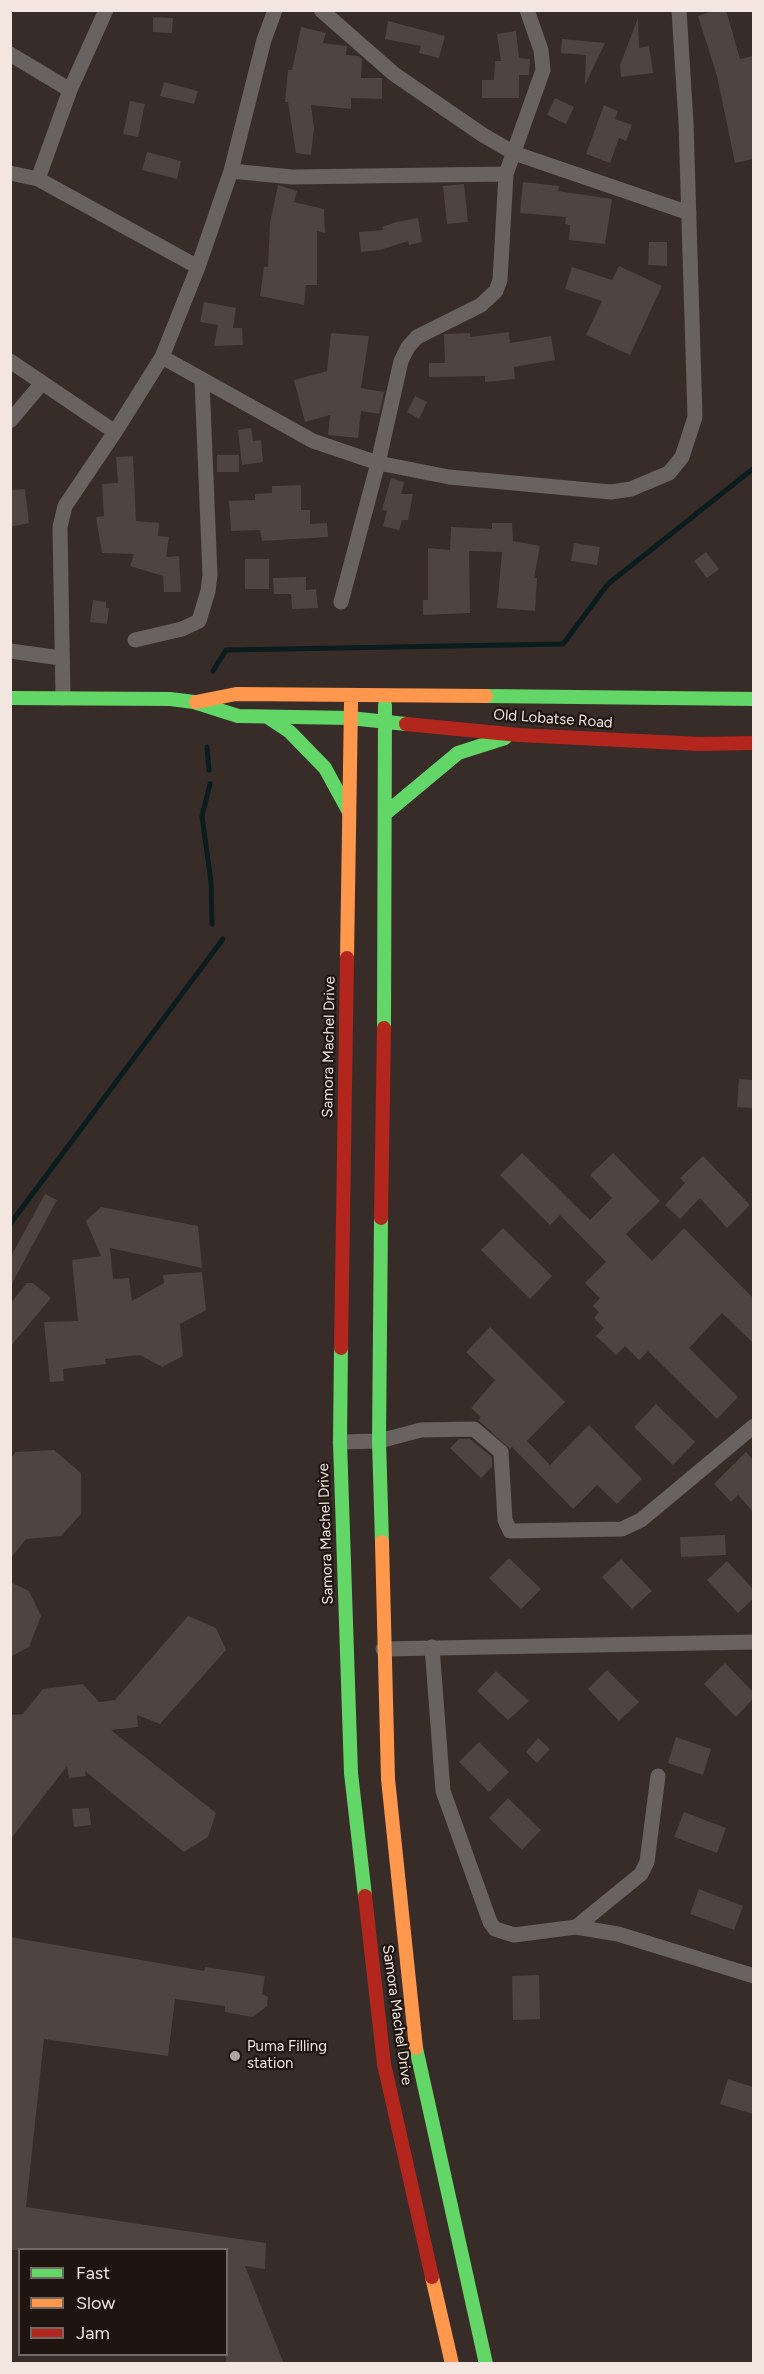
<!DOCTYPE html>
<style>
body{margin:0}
#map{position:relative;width:764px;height:2374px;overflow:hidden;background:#372c27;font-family:Figtree,sans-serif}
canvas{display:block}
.frame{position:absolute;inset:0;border:12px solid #f3e5df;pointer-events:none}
.legend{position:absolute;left:18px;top:2248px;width:210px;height:108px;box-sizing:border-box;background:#1e1410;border:2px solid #736863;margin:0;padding:8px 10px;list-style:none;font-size:18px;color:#f3e5df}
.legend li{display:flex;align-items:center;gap:12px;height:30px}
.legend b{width:30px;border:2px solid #736863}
</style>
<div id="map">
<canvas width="764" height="2374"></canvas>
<div class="frame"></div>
<ul class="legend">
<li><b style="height:8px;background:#63d668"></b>Fast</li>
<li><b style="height:8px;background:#ff974d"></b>Slow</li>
<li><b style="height:8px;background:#b3261e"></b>Jam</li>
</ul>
</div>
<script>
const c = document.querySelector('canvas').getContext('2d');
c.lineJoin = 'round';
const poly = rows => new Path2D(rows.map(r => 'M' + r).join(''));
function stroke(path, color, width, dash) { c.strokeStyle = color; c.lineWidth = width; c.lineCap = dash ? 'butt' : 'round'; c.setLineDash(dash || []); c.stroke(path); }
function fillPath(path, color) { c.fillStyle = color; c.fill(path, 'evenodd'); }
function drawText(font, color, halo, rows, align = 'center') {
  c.font = font + ' Figtree,sans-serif'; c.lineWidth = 4.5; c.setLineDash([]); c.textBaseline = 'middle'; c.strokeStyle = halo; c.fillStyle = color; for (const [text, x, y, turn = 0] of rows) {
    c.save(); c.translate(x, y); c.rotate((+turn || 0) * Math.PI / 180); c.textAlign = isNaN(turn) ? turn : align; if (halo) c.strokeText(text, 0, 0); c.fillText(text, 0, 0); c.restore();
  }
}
const stream = poly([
 [213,671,226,650,563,644,608,584,754,468],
 [207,747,209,770],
 [210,784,202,816,211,882,212,924],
 [10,1224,223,939]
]);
const building = poly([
 [715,10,726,10,740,59,753,56,753,159,735,163,717,76,698,16],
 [153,17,173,18,172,33,153,32],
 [638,18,639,48,649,46,653,73,621,77,620,65],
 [388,21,445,36,439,58,419,53,421,46,385,39],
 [301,27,326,33,323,43,347,46,346,55,359,56,362,59,361,78,382,78,382,99,351,98,351,109,311,105,314,128,311,155,296,153,288,102,285,102,288,70,292,70],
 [516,31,519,58,530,59,529,75,519,75,519,98,482,98,482,80,494,80,495,61,501,61,497,34],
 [562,39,605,43,585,85,586,55,561,53],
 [164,82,198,91,194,104,160,96],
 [555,98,574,107,566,124,547,115],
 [130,101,145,104,138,137,123,134],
 [604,105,618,111,615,119,632,125,626,141,619,138,610,163,586,154],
 [147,152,181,161,177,179,142,170],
 [523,182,559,186,558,191,612,199,605,244,569,240,570,225,565,224,566,217,520,213],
 [464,184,468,222,447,224,443,186],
 [278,185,297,191,294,202,324,209,325,233,317,231,317,285,306,285,304,305,260,296,264,267,268,267,270,223],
 [418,218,422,242,409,245,408,241,380,250,361,252,359,232,383,230,382,227,396,222],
 [649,242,667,242,667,266,648,265],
 [619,266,662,286,630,355,586,335,602,301,565,289,572,267,612,280],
 [204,302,236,308,233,328,242,328,243,345,214,346,218,325,200,322],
 [509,332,510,343,551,336,555,360,514,367,515,379,485,382,485,376,429,377,429,363,445,363,444,334,470,333,470,337],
 [331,333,369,336,361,388,384,392,379,414,361,411,358,438,328,435,330,415,305,422,294,380,327,371],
 [415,396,427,402,419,419,407,412],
 [251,428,253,441,261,440,263,462,242,465,238,430],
 [217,455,239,455,239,472,217,472],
 [133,456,136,521,159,523,158,536,169,537,166,557,179,556,181,592,164,592,163,576,130,566,134,554,102,553,96,517,104,516,102,484,118,483,116,457],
 [391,478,404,482,401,494,413,494,408,520,402,520,399,530,383,526,387,511,382,510],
 [301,485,301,510,310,510,310,524,327,523,328,537,262,541,260,530,231,531,229,501,255,500,255,494,272,493,272,486],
 [25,489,29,523,10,527,10,490],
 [492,523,512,523,513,541,540,546,534,578,537,578,535,611,497,608,502,552,469,551,470,613,423,615,423,600,428,600,428,548,450,550,451,527,492,529],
 [574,543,600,547,597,565,571,561],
 [706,552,719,569,707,578,694,561],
 [245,559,269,559,269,589,245,589],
 [306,577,306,590,316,589,318,608,292,609,291,594,274,594,273,578],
 [93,600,106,602,106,608,109,608,107,624,90,622],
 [739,1079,753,1080,753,1108,737,1107],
 [522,1153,590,1220,612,1198,590,1175,613,1153,660,1201,626,1234,652,1261,684,1228,753,1298,753,1343,722,1313,689,1348,738,1397,717,1419,648,1351,639,1360,625,1346,616,1355,596,1336,604,1328,594,1318,599,1312,593,1306,600,1298,585,1283,606,1262,560,1215,550,1225,500,1175],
 [703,1156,750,1205,727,1228,700,1198,680,1219,665,1205,685,1183,680,1178],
 [45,1194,57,1200,10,1287,10,1258],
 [101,1207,198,1226,202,1268,110,1248,113,1279,129,1278,132,1301,164,1283,163,1275,202,1272,206,1310,180,1324,183,1356,162,1367,140,1355,105,1359,106,1364,63,1369,64,1381,50,1382,44,1322,78,1321,72,1260,101,1256,86,1221],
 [503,1228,552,1276,530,1299,481,1250],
 [27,1283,33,1283,51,1298,10,1347,10,1304],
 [490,1327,565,1402,527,1441,550,1465,589,1425,642,1479,617,1504,597,1485,573,1509,512,1447,510,1449,478,1420,481,1417,471,1408,495,1380,466,1352],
 [656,1404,695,1442,673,1465,634,1427],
 [459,1439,470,1439,492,1457,492,1467,481,1478,450,1448],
 [54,1450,81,1473,81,1514,61,1536,26,1539,10,1559,10,1459,16,1452],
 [746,1452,753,1460,753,1512,738,1495,731,1502,714,1484],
 [725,1535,726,1555,681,1557,680,1537],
 [509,1558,541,1589,521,1609,489,1578],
 [621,1559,652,1591,632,1609,602,1577],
 [727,1561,753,1589,753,1599,738,1613,707,1580],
 [10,1582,29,1591,41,1616,29,1647,10,1657],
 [188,1616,216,1628,226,1650,160,1724,137,1715,138,1727,111,1730,216,1813,208,1837,184,1852,85,1771,86,1776,69,1778,67,1766,10,1840,10,1715,23,1714,43,1689,83,1684,99,1702,115,1700],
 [725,1663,753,1692,753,1699,736,1717,704,1684],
 [607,1670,639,1702,619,1721,588,1689],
 [496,1671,529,1701,508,1720,477,1691],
 [676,1737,711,1749,703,1775,668,1763],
 [538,1738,550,1749,537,1763,526,1752],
 [479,1742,509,1772,489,1792,459,1762],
 [508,1798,541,1830,522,1850,489,1818],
 [89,1808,91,1825,74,1827,72,1809],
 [684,1812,726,1828,717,1853,674,1837],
 [699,1889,743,1906,734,1930,690,1914],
 [10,1937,204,1971,205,1967,265,1976,262,1994,268,1997,267,2006,253,2017,225,2012,225,2006,175,1999,168,2056,44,2039,26,2207,266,2243,265,2269,245,2266,284,2364,226,2364,226,2250,10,2250],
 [539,1975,540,2019,513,2020,512,1976],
 [728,2079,753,2087,753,2114,720,2104]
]);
const street = poly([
 [321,10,394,74,483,135,514,153,689,213],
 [10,54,70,90,38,179,198,267],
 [70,90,106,10],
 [231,171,292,177,506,174],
 [10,173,38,179],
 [162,357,313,441,378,463,449,477,611,492,631,489,669,473,682,457,695,417,686,123,679,10],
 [10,361,115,432],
 [10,421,42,383],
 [341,602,378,463,401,361,408,347,417,337,481,305,496,291,500,280,506,174,543,70,541,50,527,10],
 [135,640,182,629,199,621,208,591,210,575,202,381],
 [10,651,61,658],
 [63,698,60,527,65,506,115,432,162,357,198,267,231,171,264,40,275,10],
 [340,1442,379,1441,421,1430,474,1429,501,1452,505,1520,510,1531,622,1529,641,1520,754,1426],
 [432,1647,443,1791,490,1922,495,1929,514,1935,576,1927,618,1934,754,1976],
 [383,1649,754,1642],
 [576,1927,641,1874,647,1862,658,1776]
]);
const fast = poly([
 [486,696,754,699],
 [10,698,170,699,194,702,238,716,350,718,406,724],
 [269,718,290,732,325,768,349,812],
 [386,813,458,753,505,738],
 [384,1028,385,705],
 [381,1218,379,1441,382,1542],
 [341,1348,340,1442,351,1773,365,1896],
 [416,2048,486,2364]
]);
const slow = poly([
 [196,702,236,694,486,696],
 [347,958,351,703],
 [382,1542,388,1779,416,2048],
 [432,2277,452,2364]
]);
const jam = poly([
 [406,724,519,735,700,744,754,743],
 [381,1218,384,1028],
 [341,1348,347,958],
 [365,1896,384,2064,432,2277]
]);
const markers = [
 [235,2056,6,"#b1a49f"]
];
const streetNames = [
 ["Old Lobatse Road",553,719,4],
 ["Samora Machel Drive",329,1047,-89],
 ["Samora Machel Drive",326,1534,-92],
 ["Samora Machel Drive",397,2015,82]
];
const poiNames = [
 ["Puma Filling",247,2047],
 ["station",247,2064]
];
stroke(stream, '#0b1c1e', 5);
fillPath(building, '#4e4440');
stroke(street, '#686260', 15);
stroke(fast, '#63d668', 14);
stroke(slow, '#ff974d', 14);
stroke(jam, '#b3261e', 14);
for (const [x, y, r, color] of markers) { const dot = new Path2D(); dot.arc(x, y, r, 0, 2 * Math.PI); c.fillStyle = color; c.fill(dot); stroke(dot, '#1e1410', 2); }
drawText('15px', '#f3e5df', '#1e1410', streetNames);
drawText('15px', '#f3e5df', '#1e1410', poiNames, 'left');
</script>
